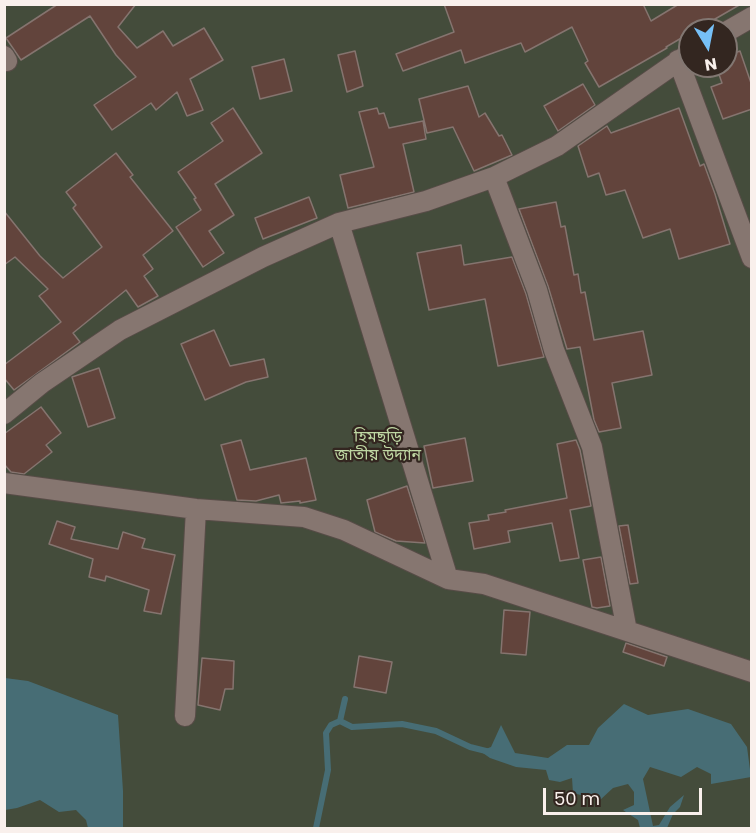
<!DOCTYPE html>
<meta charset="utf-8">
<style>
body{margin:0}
#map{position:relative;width:756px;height:833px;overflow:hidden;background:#3e302a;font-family:Poppins,sans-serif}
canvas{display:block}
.frame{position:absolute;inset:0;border:6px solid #f9f0ec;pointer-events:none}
.north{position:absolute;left:678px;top:18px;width:60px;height:60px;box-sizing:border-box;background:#332620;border:2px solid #827772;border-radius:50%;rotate:170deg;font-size:16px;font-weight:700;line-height:24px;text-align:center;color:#f9f0ec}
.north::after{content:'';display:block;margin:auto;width:21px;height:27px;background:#76c0f7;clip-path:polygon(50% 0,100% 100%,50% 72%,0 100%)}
.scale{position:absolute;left:543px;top:788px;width:159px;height:27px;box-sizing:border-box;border:3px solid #f9f0ec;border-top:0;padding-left:8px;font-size:18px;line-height:21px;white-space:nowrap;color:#f9f0ec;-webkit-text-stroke:4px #332620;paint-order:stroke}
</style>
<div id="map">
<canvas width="756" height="833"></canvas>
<div class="frame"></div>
<div class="north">N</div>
<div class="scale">50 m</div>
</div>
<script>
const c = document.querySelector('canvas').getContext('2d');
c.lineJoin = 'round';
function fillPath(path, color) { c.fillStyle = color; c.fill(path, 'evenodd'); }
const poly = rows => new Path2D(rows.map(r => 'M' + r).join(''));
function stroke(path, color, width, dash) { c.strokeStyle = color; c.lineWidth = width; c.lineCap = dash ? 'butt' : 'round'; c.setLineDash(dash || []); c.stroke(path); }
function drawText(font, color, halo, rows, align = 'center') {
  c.font = font + ' Poppins,"Noto Sans Bengali",sans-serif'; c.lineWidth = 4.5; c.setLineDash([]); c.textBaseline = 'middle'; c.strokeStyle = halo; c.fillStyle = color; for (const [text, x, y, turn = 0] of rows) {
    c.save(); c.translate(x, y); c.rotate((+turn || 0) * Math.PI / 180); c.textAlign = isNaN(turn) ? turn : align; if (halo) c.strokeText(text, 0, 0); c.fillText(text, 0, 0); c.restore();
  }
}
const green = poly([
 [5,5,751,5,751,828,5,828],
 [690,30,726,30,726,66,690,66]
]);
const water = poly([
 [5,678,28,681,118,715,123,791,123,828,88,828,86,820,76,810,59,812,40,800,17,808,5,810],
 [624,704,648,715,688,709,731,724,747,747,751,777,711,784,711,774,697,767,681,777,650,767,643,779,653,826,659,825,670,807,684,795,680,807,673,814,667,828,640,828,638,820,623,810,634,805,634,792,628,784,613,788,600,800,573,793,572,778,560,782,549,780,546,770,516,767,490,758,480,751,491,747,501,725,515,753,548,758,567,745,589,745,598,728]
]);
const stream = poly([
 [340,721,345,699],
 [316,828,328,770,326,733,331,725,340,721,352,727,402,724,436,731,470,747,490,752]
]);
const building = poly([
 [58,4,136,4,118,27,137,48,163,31,173,46,204,28,223,60,190,79,203,110,187,116,177,92,156,110,151,103,112,130,94,105,136,77,116,55,90,16,21,60,6,38,58,4],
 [444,4,643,4,651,21,679,4,741,4,696,30,690,30,690,33,666,47,667,48,599,87,585,63,588,61,572,27,525,52,521,43,465,63,461,50,403,71,396,54,454,32,444,4],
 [355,51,363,86,347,92,338,55,355,51],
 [740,51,752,86,752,109,723,119,711,87,722,83,716,66,726,66,726,56,740,51],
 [284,59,292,91,260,99,252,67,284,59],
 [583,84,595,105,558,131,544,106,583,84],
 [468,86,479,117,485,113,499,136,502,135,512,155,474,171,453,127,427,133,419,99,468,86],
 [233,108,262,153,215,184,234,215,209,231,224,253,203,267,176,227,201,210,194,199,196,198,178,172,223,141,211,123,233,108],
 [377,108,379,114,384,113,389,128,423,121,426,139,403,144,414,192,348,208,340,175,374,167,359,112,377,108],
 [679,108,700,166,704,164,715,194,730,244,679,259,670,229,643,238,625,190,606,195,599,173,588,177,578,146,607,126,611,133,679,108],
 [116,153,133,175,130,177,173,231,143,255,153,269,144,276,158,296,138,307,126,290,73,333,80,342,14,390,4,378,4,365,61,322,39,296,48,289,15,257,4,265,4,211,40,256,63,278,102,247,73,208,76,205,66,192,116,153],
 [309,197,317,218,263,239,255,218,309,197],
 [556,202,561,227,565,226,574,275,578,274,581,293,585,292,594,340,643,331,652,375,612,383,621,428,599,432,594,420,580,347,567,349,548,286,519,209,556,202],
 [461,245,464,265,512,257,526,294,544,357,498,366,485,299,429,310,417,253,461,245],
 [214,330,230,366,264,359,268,377,246,382,205,400,181,344,214,330],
 [99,368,115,418,88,427,72,377,99,368],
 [41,407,61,433,46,445,52,452,24,474,11,472,4,464,4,434,41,407],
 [465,438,473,481,433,488,424,446,465,438],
 [241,440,250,470,306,458,316,500,300,503,300,501,281,503,279,495,256,501,237,500,221,445,241,440],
 [576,440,580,450,591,506,570,510,579,558,560,561,552,523,508,531,510,542,474,549,469,523,489,520,488,515,506,512,505,510,567,498,557,444,576,440],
 [407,486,425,543,396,541,375,532,367,500,407,486],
 [57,521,75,527,71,539,118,549,123,532,145,539,142,548,175,555,161,614,144,611,149,590,106,576,105,581,89,577,93,559,49,544,57,521],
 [628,525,638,583,630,584,619,526,628,525],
 [601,557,610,606,597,608,592,607,583,560,601,557],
 [504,610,530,612,526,655,501,653,504,610],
 [626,643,667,657,664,666,623,652,626,643],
 [359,656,392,662,386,693,354,687,359,656],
 [202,658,234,661,233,689,225,689,220,710,198,705,202,658]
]);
const street = poly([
 [726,32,752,17],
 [4,56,7,61],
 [678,60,752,258],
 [494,177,537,290,554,350,592,447,627,631],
 [339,223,448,579],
 [4,414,42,383,120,330,263,257,339,223,426,201,494,177,557,146,690,53],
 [4,483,196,509,304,517,344,530,448,579,484,584,752,672],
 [185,716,196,509]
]);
const parkNames = [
 ["হিমছড়ি",378,438],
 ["জাতীয় উদ্যান",378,456]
];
fillPath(green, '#444c3b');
fillPath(water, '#476d75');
stroke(stream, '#476d75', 6);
fillPath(building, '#62443c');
stroke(building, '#85746f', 1.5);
stroke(street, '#574c47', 22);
stroke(street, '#867670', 20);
drawText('16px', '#bfd7a3', '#332620', parkNames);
</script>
